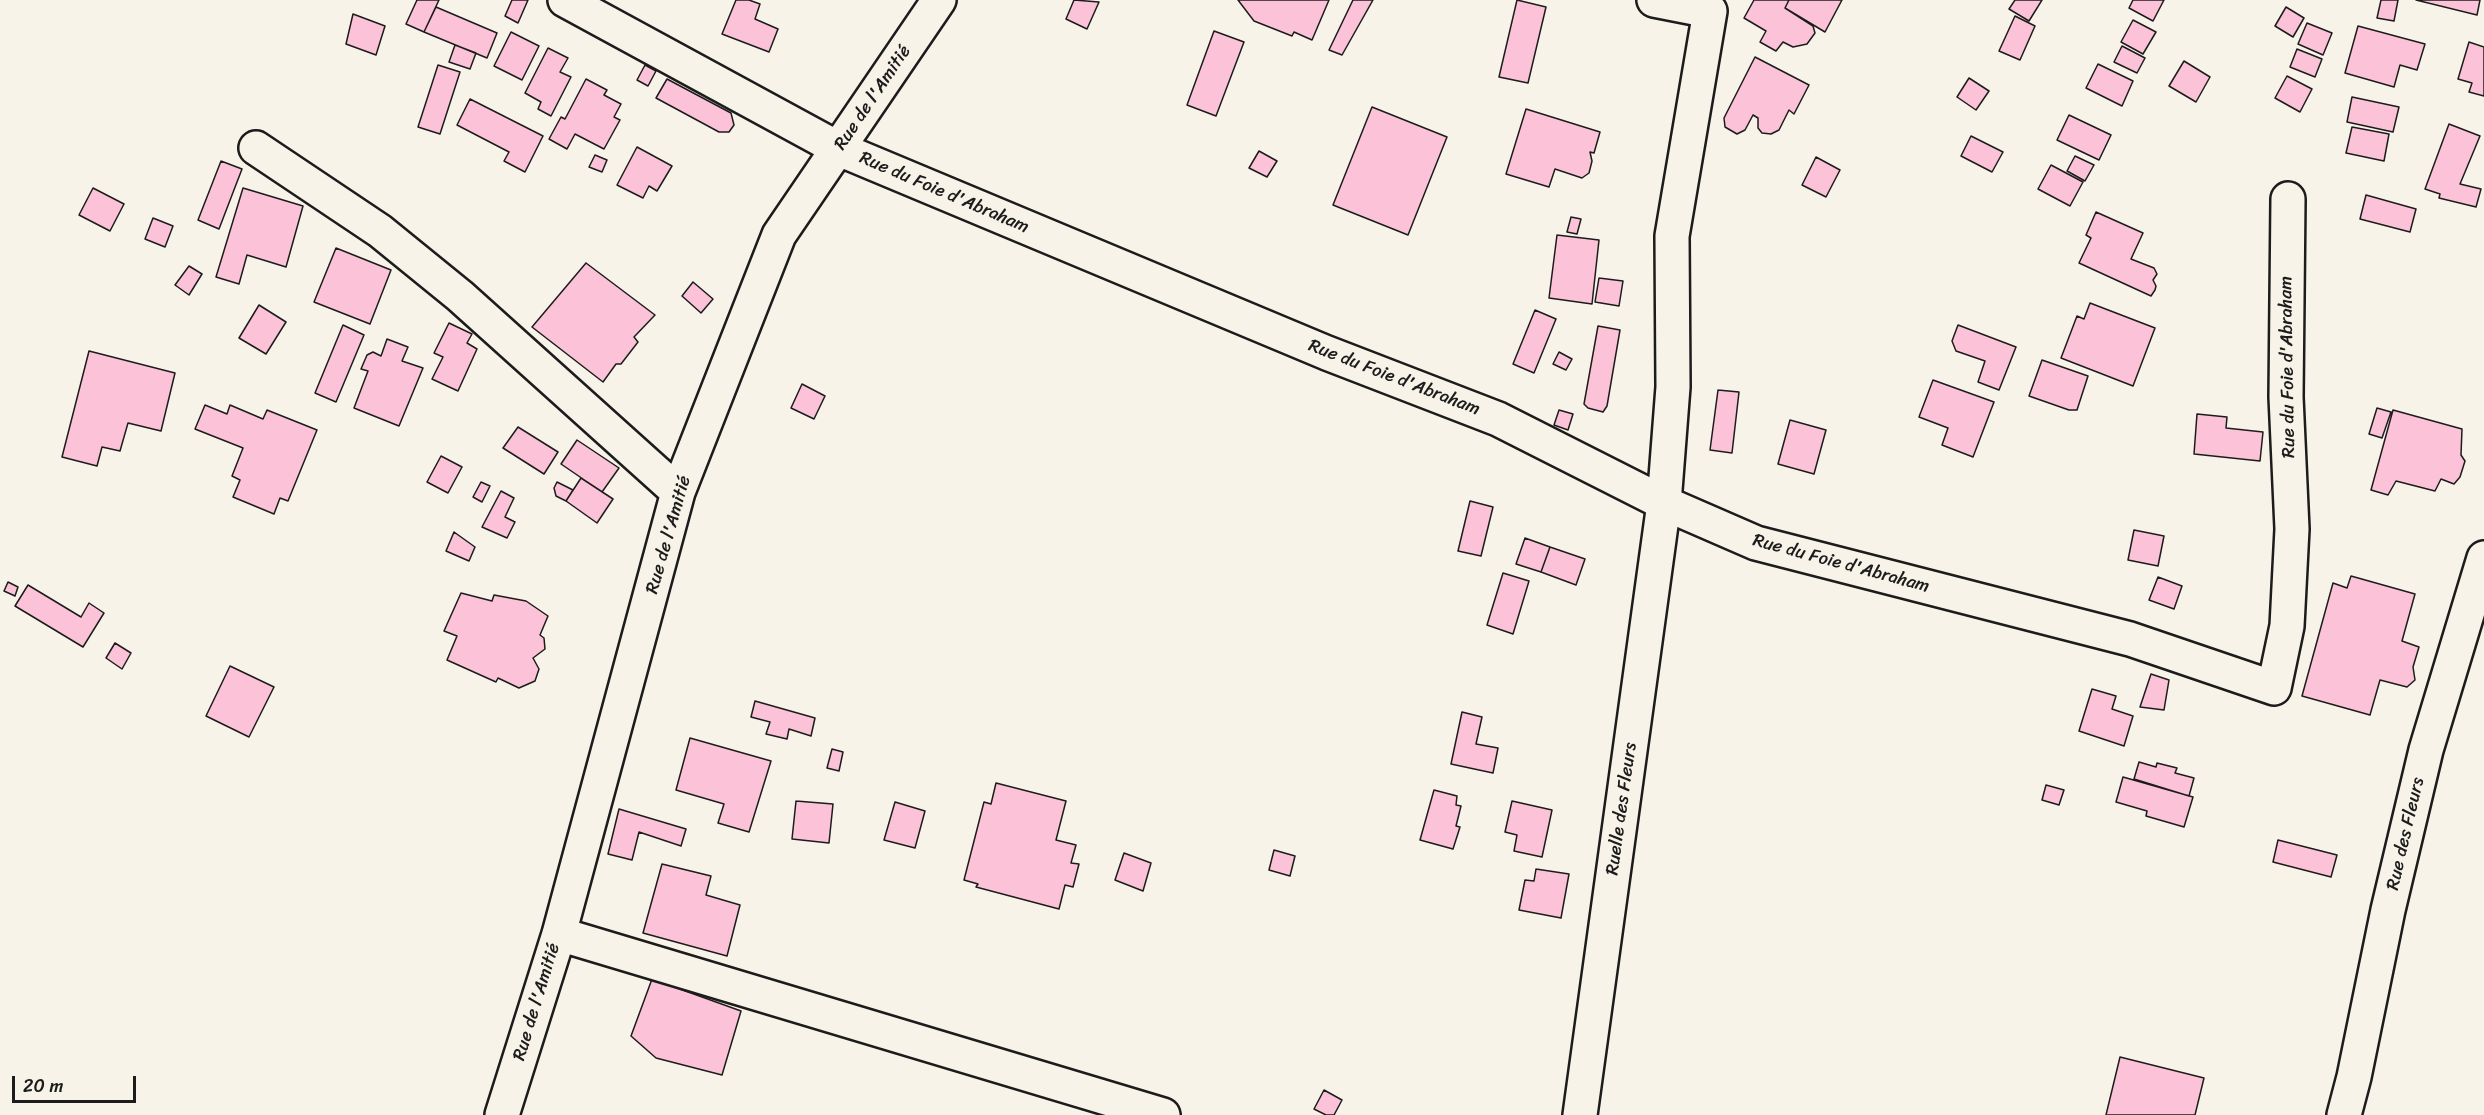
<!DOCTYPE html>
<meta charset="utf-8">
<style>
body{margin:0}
#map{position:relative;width:2484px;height:1115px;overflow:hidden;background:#f7f3e8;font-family:Sriracha,sans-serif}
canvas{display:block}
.scale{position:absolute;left:12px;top:1076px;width:124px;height:27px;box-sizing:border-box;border:3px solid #1c1c1c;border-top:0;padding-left:8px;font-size:18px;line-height:21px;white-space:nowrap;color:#1c1c1c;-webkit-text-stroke:4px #f7f3e8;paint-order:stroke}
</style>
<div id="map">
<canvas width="2484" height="1115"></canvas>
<div class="scale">20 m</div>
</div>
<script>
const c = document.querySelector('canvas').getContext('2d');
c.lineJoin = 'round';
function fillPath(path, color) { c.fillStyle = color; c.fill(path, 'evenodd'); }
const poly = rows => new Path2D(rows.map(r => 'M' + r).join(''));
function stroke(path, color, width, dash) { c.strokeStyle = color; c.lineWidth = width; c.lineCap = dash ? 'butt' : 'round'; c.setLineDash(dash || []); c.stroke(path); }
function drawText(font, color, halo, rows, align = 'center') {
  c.font = font + ' Sriracha,sans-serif'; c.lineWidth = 4.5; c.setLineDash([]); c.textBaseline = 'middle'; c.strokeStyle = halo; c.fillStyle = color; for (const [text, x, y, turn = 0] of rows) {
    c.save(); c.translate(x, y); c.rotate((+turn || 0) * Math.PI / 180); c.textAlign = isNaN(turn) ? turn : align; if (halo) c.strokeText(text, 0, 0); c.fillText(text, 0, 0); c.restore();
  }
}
const building = poly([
 [417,0,439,0,424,32,406,24,417,0],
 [512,0,528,0,518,23,505,16,512,0],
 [736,0,749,0,760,4,755,19,778,29,769,52,722,34,736,0],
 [1074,0,1099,2,1087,29,1066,19,1074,0],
 [1238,0,1329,0,1312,40,1294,32,1292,36,1254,21,1238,0],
 [1353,0,1373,0,1342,55,1329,50,1353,0],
 [1517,0,1546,7,1528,83,1499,77,1517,0],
 [1754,0,1789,0,1785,8,1813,26,1815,33,1807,44,1793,47,1783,42,1776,51,1760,42,1766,31,1744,18,1754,0],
 [1789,0,1842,0,1825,32,1785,8,1789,0],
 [2015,0,2042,0,2029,21,2009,9,2015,0],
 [2133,0,2164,0,2153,21,2129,8,2133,0],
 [2381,0,2398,0,2394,21,2377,18,2381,0],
 [2416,0,2480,0,2477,15,2416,0],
 [436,7,497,33,487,58,424,32,436,7],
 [2286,7,2304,18,2293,37,2275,26,2286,7],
 [353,14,385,26,376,55,346,44,353,14],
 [2015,16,2035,26,2020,60,1999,51,2015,16],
 [2133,20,2156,32,2143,54,2121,42,2133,20],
 [2307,23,2332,33,2323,55,2298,44,2307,23],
 [2358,26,2425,44,2417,70,2400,65,2394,87,2345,73,2358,26],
 [1214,31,1244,42,1216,116,1187,105,1214,31],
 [511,32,539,46,522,80,494,66,511,32],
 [2469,42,2484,47,2484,96,2469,92,2472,83,2458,79,2469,42],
 [455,45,476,53,470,69,449,62,455,45],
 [2122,46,2145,58,2137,73,2114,62,2122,46],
 [548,48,568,58,560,72,571,77,551,116,538,109,541,102,525,93,548,48],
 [2297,49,2322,59,2315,77,2290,67,2297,49],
 [1755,57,1809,85,1794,114,1789,110,1779,130,1771,134,1762,133,1758,128,1758,118,1753,115,1745,130,1737,134,1725,127,1724,118,1755,57],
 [2184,61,2210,77,2196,102,2169,86,2184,61],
 [2098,64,2133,81,2122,106,2086,88,2098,64],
 [438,65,460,72,440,134,418,127,438,65],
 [645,65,656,71,648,86,637,80,645,65],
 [2287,76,2312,89,2300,112,2275,98,2287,76],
 [1969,78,1989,91,1976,110,1957,97,1969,78],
 [586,79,607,90,604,95,621,104,614,117,620,120,604,149,575,134,567,149,549,139,561,117,565,119,586,79],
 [667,79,731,113,734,125,729,132,719,132,656,98,667,79],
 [2352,97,2399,107,2393,132,2347,122,2352,97],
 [470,99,543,136,525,172,504,161,509,152,457,125,470,99],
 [1372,107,1447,137,1408,235,1333,205,1372,107],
 [1526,109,1600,132,1594,153,1590,152,1592,161,1589,173,1582,178,1555,169,1549,187,1506,174,1526,109],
 [2069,115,2111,135,2099,160,2057,140,2069,115],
 [2449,124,2480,136,2460,184,2481,189,2476,207,2439,198,2440,194,2425,189,2449,124],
 [2352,127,2389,134,2384,161,2346,153,2352,127],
 [1971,136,2003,152,1992,172,1961,156,1971,136],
 [637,147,672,166,657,191,649,186,643,198,617,185,637,147],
 [1259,151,1277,161,1267,177,1249,168,1259,151],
 [595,155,607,160,602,172,589,167,595,155],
 [2075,156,2094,165,2085,181,2067,171,2075,156],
 [1816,157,1840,170,1826,197,1802,185,1816,157],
 [221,161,242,169,219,229,198,220,221,161],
 [2051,165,2083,182,2070,206,2038,189,2051,165],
 [93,188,124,204,110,231,79,215,93,188],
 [243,188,303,206,286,267,247,255,239,284,216,277,243,188],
 [2366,195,2416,209,2410,232,2360,219,2366,195],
 [2096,212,2143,233,2131,259,2154,268,2157,274,2153,280,2156,286,2155,290,2151,296,2079,263,2091,238,2086,235,2096,212],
 [1571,217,1581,219,1577,234,1567,232,1571,217],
 [153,218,173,226,165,247,145,239,153,218],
 [1557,235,1599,240,1592,304,1549,298,1557,235],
 [336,248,391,270,370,324,314,302,336,248],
 [586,263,655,315,634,337,638,342,621,364,616,364,603,382,532,327,586,263],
 [189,266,202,274,189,295,175,285,189,266],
 [1599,278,1623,281,1619,306,1595,302,1599,278],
 [693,282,713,299,701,313,682,296,693,282],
 [2090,303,2155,328,2133,386,2061,358,2077,316,2084,319,2090,303],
 [259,305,286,322,266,354,239,338,259,305],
 [1535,310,1556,319,1534,373,1513,364,1535,310],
 [449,323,472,334,467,343,477,349,458,391,432,379,443,357,434,353,449,323],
 [343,325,364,335,336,402,315,393,343,325],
 [1958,325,2016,347,1999,390,1978,382,1985,361,1956,351,1952,341,1958,325],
 [1598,326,1620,330,1607,406,1603,412,1588,408,1584,404,1598,326],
 [387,339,408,347,402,361,423,368,399,426,354,408,368,371,361,369,367,355,373,352,381,356,387,339],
 [89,351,175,373,161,431,128,423,120,451,102,447,97,466,62,457,89,351],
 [1559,352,1572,359,1566,370,1553,364,1559,352],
 [2042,360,2088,376,2077,410,2069,410,2029,396,2042,360],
 [1933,380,1994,402,1973,457,1942,445,1948,428,1919,417,1933,380],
 [802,384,825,396,814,419,791,408,802,384],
 [1718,390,1739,392,1732,453,1710,450,1718,390],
 [205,405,227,414,230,405,263,419,267,410,317,430,288,501,280,498,274,514,233,497,240,480,232,476,243,448,195,429,205,405],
 [2377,408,2391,412,2382,438,2369,434,2377,408],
 [1559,410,1573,414,1568,430,1554,425,1559,410],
 [2393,410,2462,429,2461,455,2465,461,2460,477,2454,484,2441,479,2435,491,2396,481,2388,495,2371,490,2393,410],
 [2197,414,2227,417,2226,428,2263,432,2260,461,2194,454,2197,414],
 [1790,420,1826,430,1814,474,1778,464,1790,420],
 [518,427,558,452,544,474,503,448,518,427],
 [577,440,619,468,602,492,561,464,577,440],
 [441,456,462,467,448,493,427,482,441,456],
 [581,478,613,499,597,523,566,501,581,478],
 [481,482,490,486,482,502,473,497,481,482],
 [557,482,573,490,566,501,556,496,554,488,557,482],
 [501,491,514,498,505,517,515,522,507,538,482,527,501,491],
 [1470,501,1493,507,1481,556,1458,551,1470,501],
 [2134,530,2164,536,2158,566,2128,560,2134,530],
 [454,532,475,547,469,561,446,551,454,532],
 [1525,538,1550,547,1541,572,1516,564,1525,538],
 [1550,547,1585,559,1576,585,1541,572,1550,547],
 [1503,573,1529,581,1513,634,1487,625,1503,573],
 [2351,576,2415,594,2402,641,2419,647,2413,667,2415,680,2407,687,2380,680,2370,715,2302,696,2333,583,2347,588,2351,576],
 [2158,577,2182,586,2174,609,2149,600,2158,577],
 [8,582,18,587,15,596,4,591,8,582],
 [28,585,81,617,89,603,104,613,83,647,15,606,28,585],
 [461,593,492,601,494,595,526,601,548,616,540,635,544,638,545,649,533,658,539,669,535,681,519,688,498,678,496,682,447,660,457,636,444,631,461,593],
 [115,643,131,653,122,669,106,658,115,643],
 [230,666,274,687,249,737,206,716,230,666],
 [2151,674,2169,680,2164,710,2140,707,2151,674],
 [2092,689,2116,696,2112,709,2133,716,2124,746,2079,731,2092,689],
 [755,701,815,718,811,736,789,729,787,739,766,734,770,722,751,717,755,701],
 [1462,712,1482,717,1476,744,1498,748,1493,773,1451,764,1462,712],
 [690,738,771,761,749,832,718,823,724,804,676,790,690,738],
 [832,749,843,752,839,771,827,768,832,749],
 [2139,762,2156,767,2157,763,2177,768,2175,773,2194,778,2189,796,2134,779,2139,762],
 [2123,777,2193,797,2184,827,2146,816,2147,811,2116,802,2123,777],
 [996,783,1066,801,1056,840,1076,845,1071,863,1079,864,1073,887,1065,885,1059,909,976,887,978,884,964,880,984,802,991,804,996,783],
 [2046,785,2064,790,2059,805,2042,800,2046,785],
 [1434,790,1457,796,1456,805,1461,806,1456,826,1460,827,1453,849,1420,840,1434,790],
 [796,801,833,804,829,843,792,839,796,801],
 [1512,801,1552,810,1542,857,1514,851,1517,835,1505,832,1512,801],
 [895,802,925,811,915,848,884,840,895,802],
 [619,809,686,829,681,846,639,832,632,860,608,854,619,809],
 [2278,840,2337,855,2331,877,2273,862,2278,840],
 [1274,850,1295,856,1290,876,1269,870,1274,850],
 [1124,853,1151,863,1143,891,1115,880,1124,853],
 [662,864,711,876,706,895,740,905,727,956,643,933,662,864],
 [1536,869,1569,874,1561,918,1519,910,1525,880,1534,881,1536,869],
 [652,979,741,1011,722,1075,656,1058,631,1036,652,979],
 [2120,1057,2204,1078,2195,1115,2106,1115,2120,1057],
 [1324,1090,1342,1100,1334,1115,1326,1115,1314,1109,1324,1090]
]);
const minor = poly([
 [565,0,839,149,1327,353,1498,419,1664,503,1756,543,2130,639,2274,688,2287,626,2292,529,2286,397,2288,199],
 [256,148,380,231,460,296,678,492],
 [559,934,1163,1115],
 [502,1115,559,934,678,492,779,235,939,0],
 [1580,1115,1664,503,1673,387,1672,236,1710,11,1654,0],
 [2344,1115,2354,1077,2388,910,2426,750,2484,558]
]);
const streetNames = [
 ["Rue de l'Amitié",873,98,-56],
 ["Rue du Foie d'Abraham",944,193,23],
 ["Rue du Foie d'Abraham",2288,367,-91],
 ["Rue du Foie d'Abraham",1394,378,21],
 ["Rue de l'Amitié",669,535,-74],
 ["Rue du Foie d'Abraham",1841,564,15],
 ["Ruelle des Fleurs",1622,809,-82],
 ["Rue des Fleurs",2406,834,-77],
 ["Rue de l'Amitié",537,1002,-73]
];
fillPath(building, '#fbc2d8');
stroke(building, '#1c1c1c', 1.5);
stroke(minor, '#1c1c1c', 38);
stroke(minor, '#f7f3e8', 33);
drawText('18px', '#1c1c1c', '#f7f3e8', streetNames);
</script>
